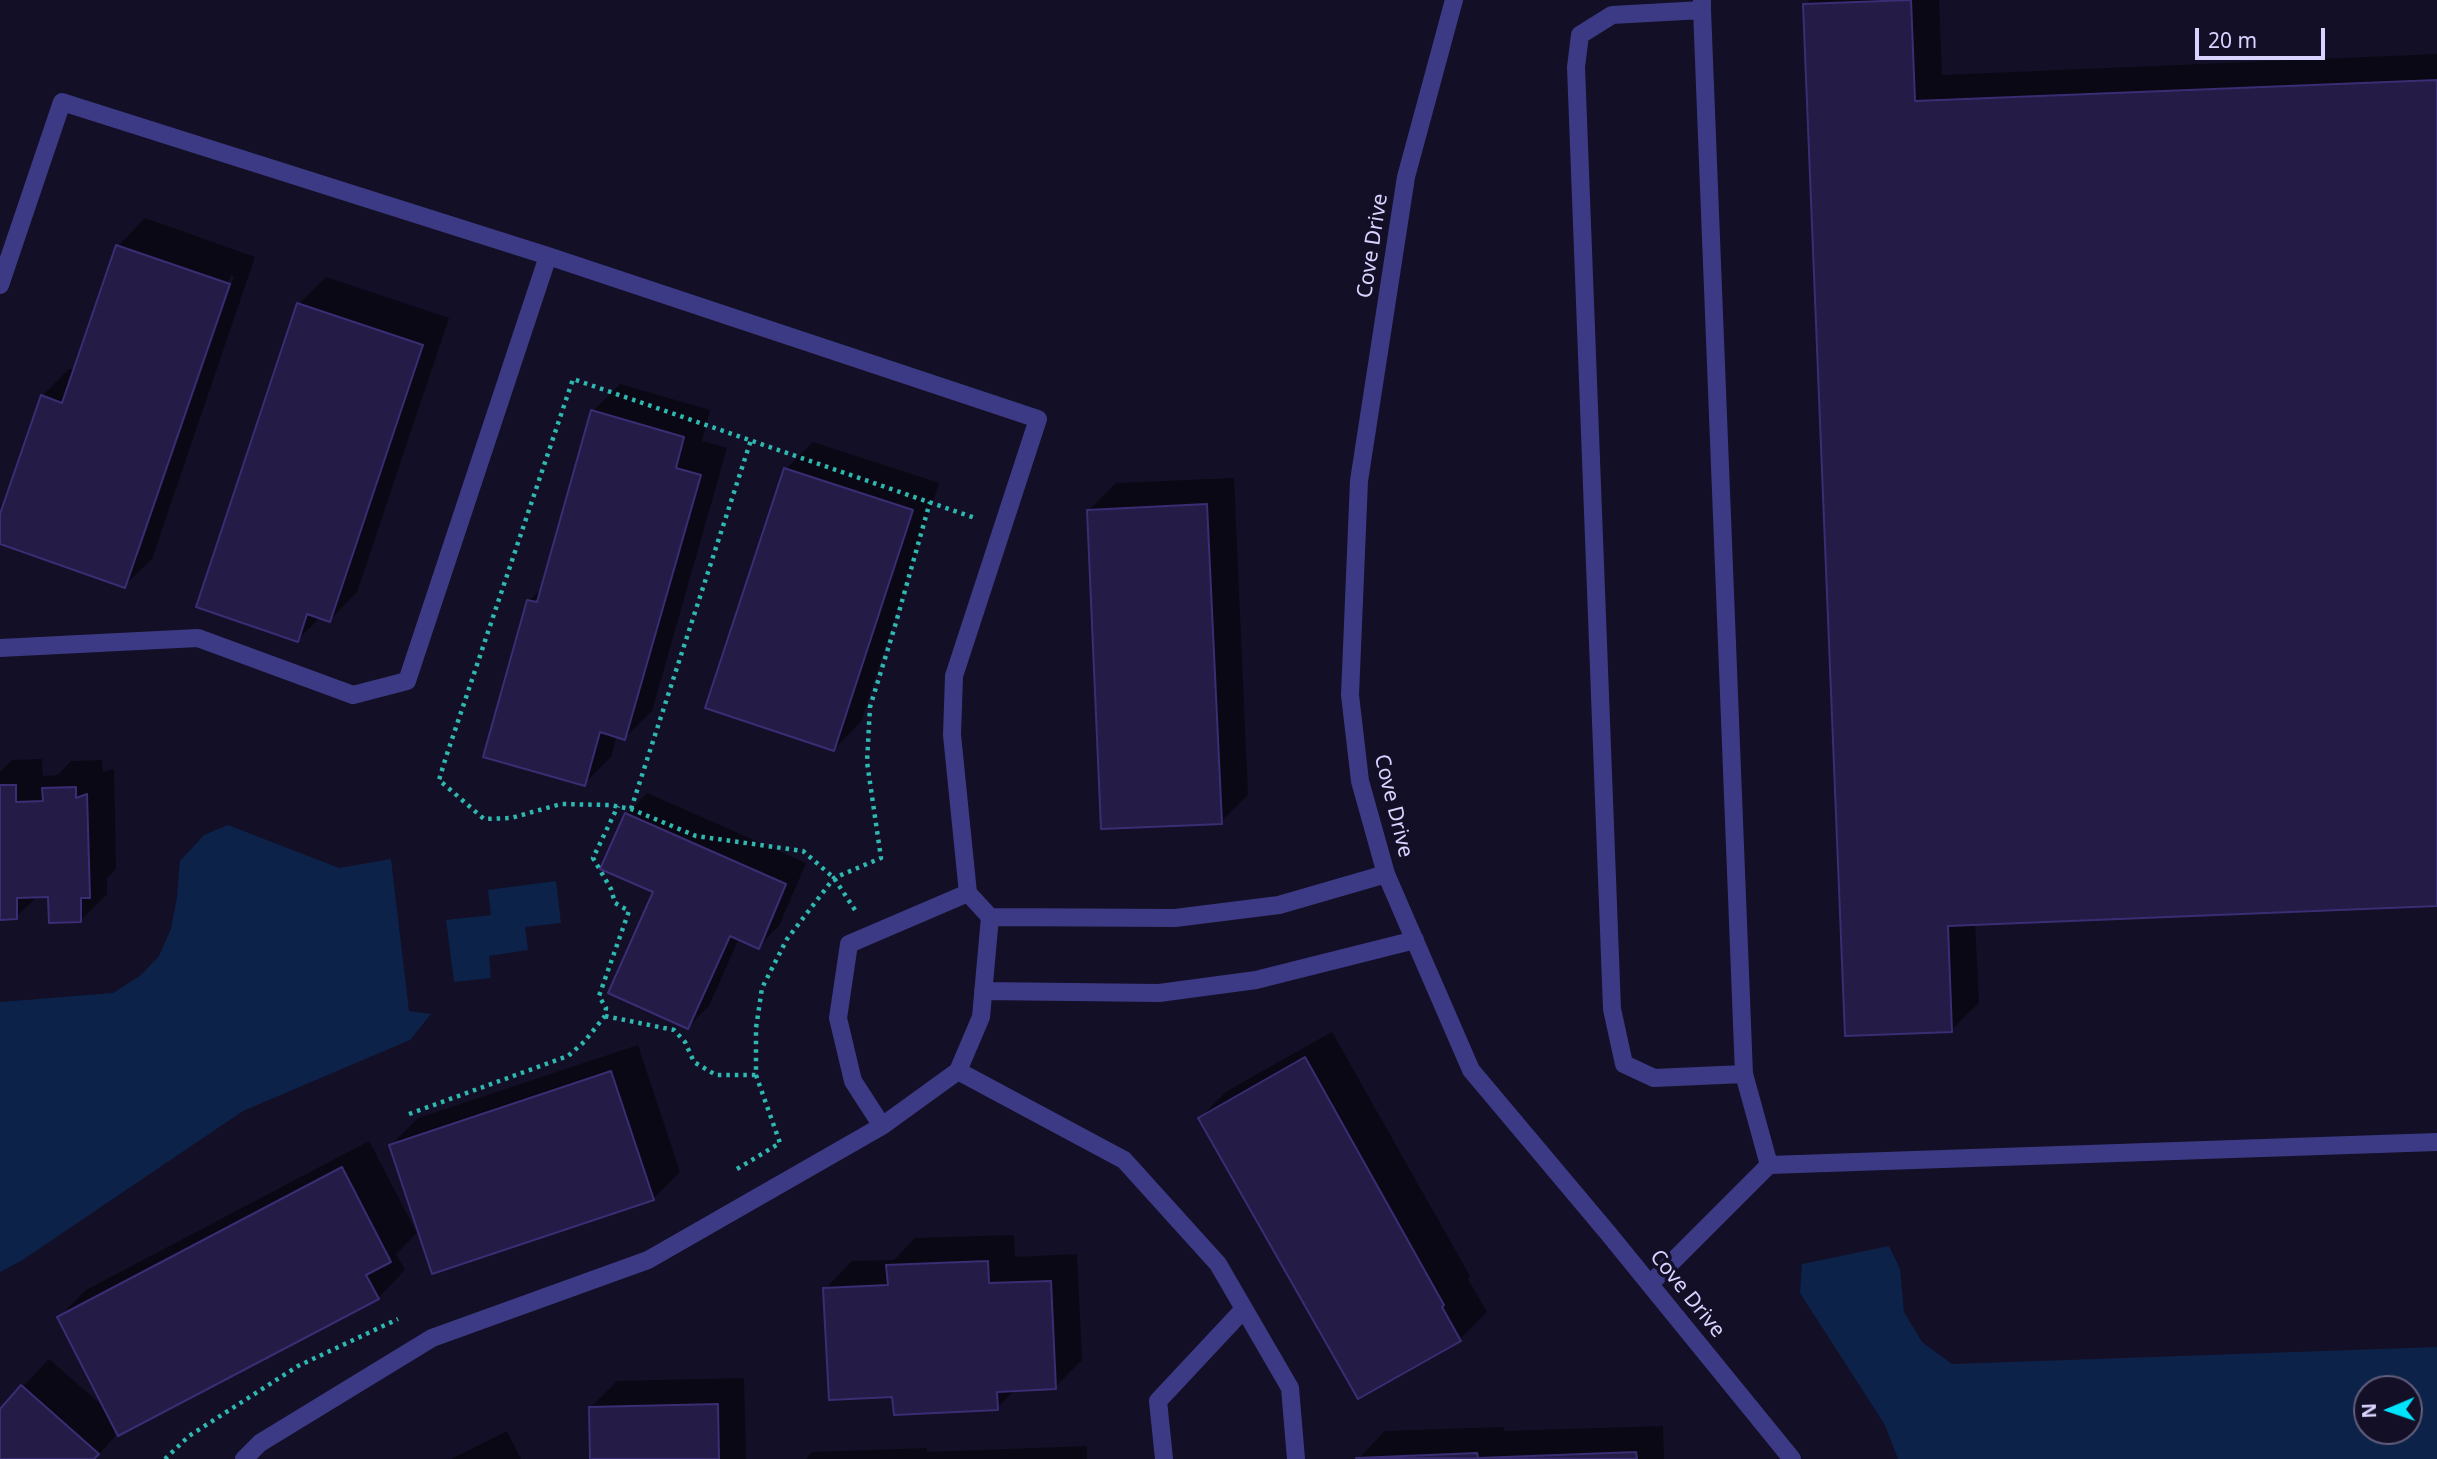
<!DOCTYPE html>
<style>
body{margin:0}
#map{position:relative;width:2437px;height:1459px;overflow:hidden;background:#130f26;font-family:"Noto Sans",sans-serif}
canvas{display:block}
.north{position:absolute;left:2353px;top:1375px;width:70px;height:70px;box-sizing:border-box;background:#130f26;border:2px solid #625e7d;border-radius:50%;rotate:268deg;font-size:19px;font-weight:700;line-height:28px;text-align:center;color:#d9d4ff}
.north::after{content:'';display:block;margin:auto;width:24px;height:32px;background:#00e5ff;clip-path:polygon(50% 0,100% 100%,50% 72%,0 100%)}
.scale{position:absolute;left:2195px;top:28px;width:130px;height:32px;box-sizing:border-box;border:4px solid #d9d4ff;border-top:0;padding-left:9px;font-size:21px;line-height:24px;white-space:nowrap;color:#d9d4ff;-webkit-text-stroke:5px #130f26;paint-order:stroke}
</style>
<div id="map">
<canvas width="2437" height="1459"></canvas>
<div class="north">N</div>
<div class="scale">20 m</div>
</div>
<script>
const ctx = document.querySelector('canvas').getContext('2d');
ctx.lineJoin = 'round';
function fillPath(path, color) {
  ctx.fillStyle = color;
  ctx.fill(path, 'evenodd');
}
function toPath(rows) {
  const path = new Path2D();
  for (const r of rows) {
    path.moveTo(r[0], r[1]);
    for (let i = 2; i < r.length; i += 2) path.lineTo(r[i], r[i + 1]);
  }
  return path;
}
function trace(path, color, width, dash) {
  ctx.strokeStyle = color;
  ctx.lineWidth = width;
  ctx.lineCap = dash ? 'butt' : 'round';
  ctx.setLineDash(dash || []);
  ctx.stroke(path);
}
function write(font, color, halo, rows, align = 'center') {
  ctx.font = font + ' "Noto Sans",sans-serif';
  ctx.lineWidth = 7;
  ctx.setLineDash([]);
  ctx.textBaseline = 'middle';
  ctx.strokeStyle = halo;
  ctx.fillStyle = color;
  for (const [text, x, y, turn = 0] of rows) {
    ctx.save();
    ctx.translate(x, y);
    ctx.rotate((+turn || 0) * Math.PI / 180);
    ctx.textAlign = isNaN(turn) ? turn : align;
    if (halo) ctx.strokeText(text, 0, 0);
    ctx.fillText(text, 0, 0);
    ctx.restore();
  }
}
const water = toPath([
 [228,825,339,868,391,859,409,1011,431,1014,410,1040,243,1111,21,1261,0,1272,0,1002,113,993,141,975,159,956,171,929,177,897,180,861,204,835],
 [556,881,561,923,525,927,528,950,489,956,491,978,454,982,446,920,491,915,488,890],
 [1889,1246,1900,1269,1904,1312,1922,1342,1952,1364,2437,1347,2437,1459,1898,1459,1885,1425,1800,1293,1802,1264],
 [2367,1389,2409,1389,2409,1431,2367,1431]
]);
const shadow = toPath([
 [1810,0,1939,0,1942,75,2437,54,2437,905,1975,923,1979,1003,1951,1030,1805,5],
 [145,218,255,257,152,559,124,586,0,542,0,519,42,396,69,369,75,371,118,246],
 [231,275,234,277,138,555,134,555],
 [326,277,449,318,357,592,330,620,321,617,297,640,299,304],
 [620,384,710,410,702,441,727,448,652,711,625,738,617,735,611,757,584,784,529,601,543,587,593,411],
 [813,442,939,483,861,722,834,749,786,469],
 [1234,478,1248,795,1221,822,1089,510,1116,483],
 [42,759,43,776,58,775,71,761,102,760,103,772,114,769,116,869,107,878,107,894,80,921,50,895,38,896,16,917,0,918,0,772,12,760],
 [647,793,806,863,779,926,758,947,739,938,709,1006,688,1027,655,891,627,814],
 [1332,1032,1470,1276,1468,1279,1487,1312,1460,1339,1200,1118,1227,1091],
 [638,1045,680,1172,653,1199,391,1145,418,1118],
 [369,1141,417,1233,396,1254,405,1270,378,1298,118,1433,95,1459,0,1459,0,1409,1,1410,49,1359,106,1409,59,1317,86,1290],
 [1014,1235,1015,1257,1077,1254,1082,1360,1055,1387,1016,1389,997,1408,894,1395,825,1289,852,1261,894,1260,915,1238],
 [744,1378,746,1459,592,1459,590,1408,617,1381],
 [1663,1426,1664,1459,1358,1459,1385,1431,1504,1427,1504,1431],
 [507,1431,521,1459,451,1459],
 [1087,1446,1087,1459,806,1459,812,1452,927,1448,927,1452]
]);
const building = toPath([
 [1911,0,1915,101,2437,80,2437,906,1948,926,1952,1032,1845,1036,1803,4,1911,0],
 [116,245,230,284,125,588,0,544,0,514,41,395,62,403,116,245],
 [297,303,423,345,330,622,307,614,298,642,196,607,297,303],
 [591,410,684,437,676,468,701,475,625,740,600,732,585,786,483,757,527,600,537,602,591,410],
 [784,468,913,510,834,751,705,708,784,468],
 [1207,504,1222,824,1101,829,1087,510,1207,504],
 [0,785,16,785,16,802,43,801,42,788,76,787,76,798,87,794,90,898,81,898,81,922,49,923,48,897,17,898,17,919,0,920,0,785],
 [625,813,786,884,759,949,730,936,688,1029,608,993,653,892,600,869,625,813],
 [1305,1057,1444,1305,1442,1307,1461,1341,1358,1399,1198,1118,1305,1057],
 [611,1071,654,1200,432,1274,389,1145,611,1071],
 [342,1167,391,1262,366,1275,379,1299,118,1436,57,1317,342,1167],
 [988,1261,989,1283,1051,1281,1056,1389,997,1392,998,1410,894,1415,892,1397,829,1400,823,1288,888,1285,886,1265,988,1261],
 [21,1385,99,1454,94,1459,0,1459,0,1409,21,1385],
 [718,1404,719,1459,590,1459,589,1407,718,1404],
 [1636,1452,1637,1459,1356,1458,1477,1453,1478,1458,1636,1452]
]);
const path = toPath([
 [631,809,751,440],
 [855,910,834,878,803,851,696,836,631,809,610,805,561,804,511,818,484,819,439,780,446,757,573,379,975,518],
 [605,1016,674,1030,685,1042,694,1062,716,1075,756,1075],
 [409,1114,568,1056,584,1042,605,1016,606,1008,599,996,629,911,615,903,611,889,593,858,618,806],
 [737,1169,780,1143,756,1075,756,1028,762,988,787,939,834,878,881,858,867,762,870,707,895,626,930,502],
 [165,1459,189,1436,298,1366,398,1319]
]);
const minor = toPath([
 [1454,0,1406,177,1359,481,1350,695,1360,781,1386,874,1471,1070,1608,1233,1792,1459],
 [1702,10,1744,1074],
 [0,285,62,102,548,256,1038,419,954,676,952,735,968,893,990,917,981,1017,958,1071,882,1126,648,1260,432,1338,260,1443,244,1459],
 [0,648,198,638,353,695,407,681,548,256],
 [990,917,1175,918,1279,905,1386,874],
 [983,991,1159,993,1256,980,1415,940],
 [958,1071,1124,1160,1218,1264,1290,1388,1296,1459],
 [882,1126,853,1081,838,1018,849,944,968,893],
 [1769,1165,2437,1142],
 [1650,1284,1769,1165,1744,1074,1654,1078,1624,1064,1612,1009,1576,67,1580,35,1612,15,1702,10,1702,0],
 [1164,1459,1158,1401,1244,1309]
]);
const streetNames = [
 ["Cove Drive",1373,246,-81],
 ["Cove Drive",1393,806,76],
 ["Cove Drive",1687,1294,51]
];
fillPath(water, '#0c2248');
fillPath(shadow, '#0007');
fillPath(building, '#241b47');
trace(building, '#3b2d73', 2);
trace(path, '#2fb8b0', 4.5, [3.5, 5]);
trace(minor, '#3d3a85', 18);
write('21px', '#d9d4ff', '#130f26', streetNames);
</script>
